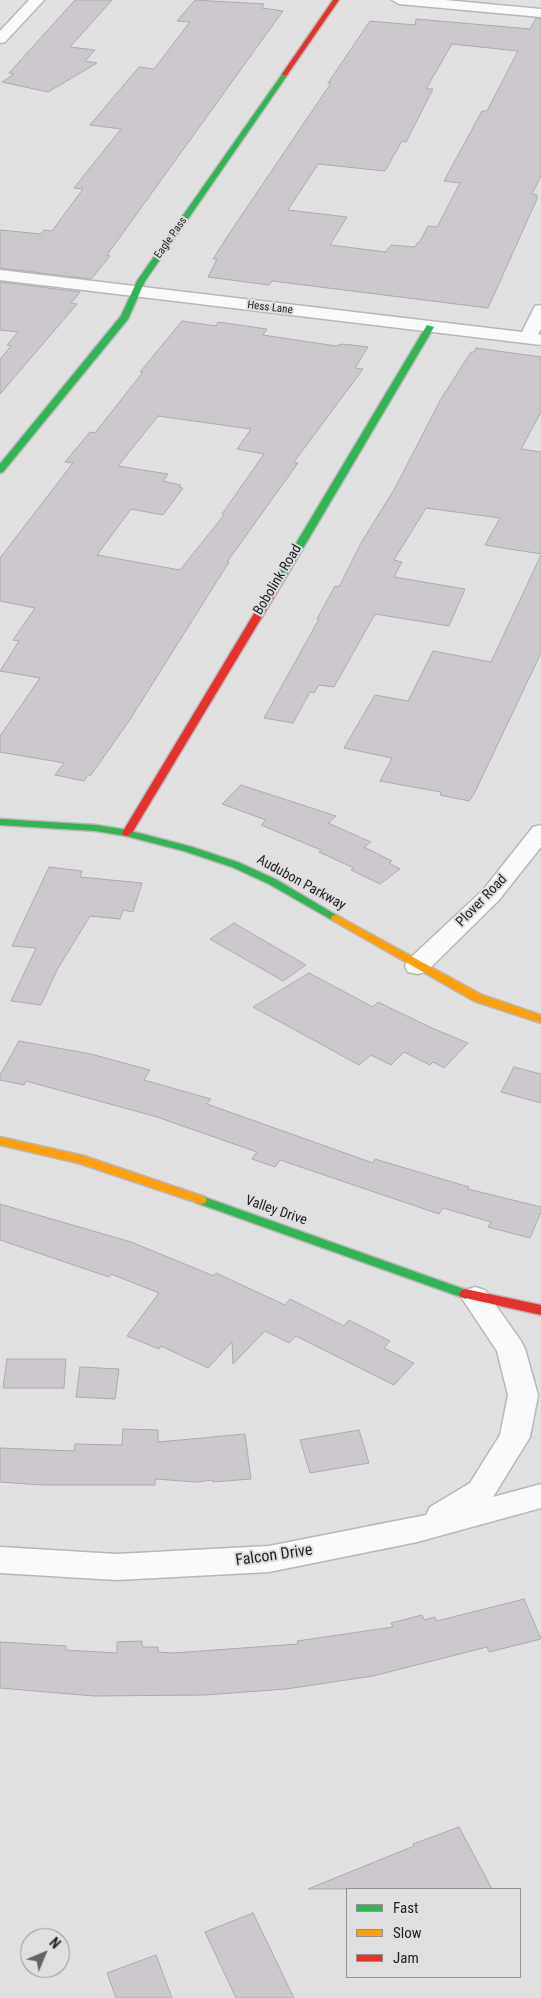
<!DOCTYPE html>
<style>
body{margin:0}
#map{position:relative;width:541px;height:1998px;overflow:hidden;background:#e0e0e1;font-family:"Roboto Condensed",sans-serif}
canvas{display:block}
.legend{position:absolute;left:346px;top:1888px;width:175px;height:90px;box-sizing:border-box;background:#dfdfe2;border:1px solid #929294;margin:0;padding:6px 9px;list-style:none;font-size:15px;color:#1f1f20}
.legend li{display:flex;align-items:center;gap:10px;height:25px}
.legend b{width:25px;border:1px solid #929294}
.north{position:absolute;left:20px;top:1928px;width:50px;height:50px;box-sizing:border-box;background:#dfdfe2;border:1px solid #929294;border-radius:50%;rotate:45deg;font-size:14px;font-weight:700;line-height:20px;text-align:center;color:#1f1f20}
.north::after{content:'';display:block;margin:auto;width:18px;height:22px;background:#636364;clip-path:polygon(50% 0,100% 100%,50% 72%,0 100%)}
</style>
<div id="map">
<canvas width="541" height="1998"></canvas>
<ul class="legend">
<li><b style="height:6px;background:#30b455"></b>Fast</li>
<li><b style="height:6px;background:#ff9f0a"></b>Slow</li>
<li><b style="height:6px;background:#e5322d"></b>Jam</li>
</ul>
<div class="north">N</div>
</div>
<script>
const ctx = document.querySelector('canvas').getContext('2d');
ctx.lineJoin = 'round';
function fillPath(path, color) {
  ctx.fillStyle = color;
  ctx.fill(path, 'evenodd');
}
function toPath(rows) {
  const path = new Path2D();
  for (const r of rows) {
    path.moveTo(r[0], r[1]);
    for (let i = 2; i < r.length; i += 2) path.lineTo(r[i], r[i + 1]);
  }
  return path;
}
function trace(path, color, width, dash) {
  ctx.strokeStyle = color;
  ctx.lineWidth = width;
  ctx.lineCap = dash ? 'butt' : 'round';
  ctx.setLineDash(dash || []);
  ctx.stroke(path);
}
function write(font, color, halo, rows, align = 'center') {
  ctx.font = font + ' "Roboto Condensed",sans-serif';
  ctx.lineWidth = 4;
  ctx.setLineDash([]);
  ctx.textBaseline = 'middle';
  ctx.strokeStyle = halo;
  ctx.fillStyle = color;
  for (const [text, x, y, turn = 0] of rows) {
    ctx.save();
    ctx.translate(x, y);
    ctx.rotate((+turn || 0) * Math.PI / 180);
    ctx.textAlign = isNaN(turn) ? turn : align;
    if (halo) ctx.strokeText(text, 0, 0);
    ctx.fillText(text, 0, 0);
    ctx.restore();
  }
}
const building = toPath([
 [75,0,112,0,70,47,95,50,85,61,97,63,48,92,2,82,14,74,9,73,75,0],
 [195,0,264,4,262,8,283,11,107,255,110,256,91,279,0,268,0,230,41,234,44,230,52,231,83,189,74,188,121,129,90,125,139,67,154,69,190,22,177,21,195,0],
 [536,18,541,19,541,176,532,194,537,195,537,199,488,308,272,281,269,285,208,277,217,259,213,259,229,234,331,83,328,83,370,21,415,25,416,19,530,29,536,18],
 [452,44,518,51,487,111,482,111,444,181,460,183,437,227,428,226,419,243,417,243,415,247,391,245,386,252,330,245,347,217,288,210,318,164,385,171,402,141,406,142,433,89,426,89,452,44],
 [0,282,80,292,71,303,77,304,0,394,0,359,11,346,7,345,18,332,0,330,0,282],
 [182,321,216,326,218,322,267,329,263,335,336,346,343,344,368,347,355,368,363,369,294,462,298,463,227,562,229,562,129,721,91,775,88,775,84,781,55,775,64,763,0,752,0,736,40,678,0,671,19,641,13,640,35,608,0,601,0,558,73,463,65,462,90,432,95,433,143,372,140,372,182,321],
 [158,416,251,429,237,449,264,454,222,514,224,515,180,570,97,555,131,509,163,515,183,488,179,487,181,485,163,481,168,474,118,466,158,416],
 [476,348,541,357,541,412,521,449,541,452,541,554,485,545,500,518,426,508,394,560,402,562,394,577,465,589,449,626,375,614,334,687,319,685,314,693,310,692,293,723,264,718,319,619,317,619,335,586,339,587,361,543,395,488,441,399,471,352,474,352,476,348],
 [541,555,541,653,474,794,469,801,440,795,441,792,380,781,392,758,344,748,375,695,408,701,433,651,491,662,541,555],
 [241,785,336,816,328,823,371,842,364,847,392,861,389,863,400,869,380,884,351,870,354,868,319,852,321,850,261,825,266,820,222,804,241,785],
 [49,867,82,871,80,877,142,883,133,912,123,910,120,919,90,916,57,970,41,1005,11,1001,36,948,12,946,49,867],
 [234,923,306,965,283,981,210,939,234,923],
 [309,973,373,1007,378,1002,434,1029,468,1043,444,1068,433,1062,430,1065,404,1052,391,1065,371,1055,359,1065,253,1007,309,973],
 [19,1041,91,1054,150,1070,144,1080,211,1099,207,1104,373,1163,375,1159,469,1187,468,1189,541,1207,541,1212,530,1238,488,1227,491,1222,443,1208,439,1214,280,1160,275,1167,252,1159,257,1152,157,1117,26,1081,24,1085,0,1080,0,1075,19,1041],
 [514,1067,541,1074,541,1103,501,1092,514,1067],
 [0,1204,131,1242,214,1276,216,1273,285,1305,290,1299,344,1326,349,1320,390,1341,384,1348,414,1363,394,1385,296,1336,289,1343,265,1331,233,1364,232,1342,208,1368,161,1346,159,1349,127,1336,159,1293,111,1274,109,1277,0,1240,0,1204],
 [7,1359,66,1359,64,1388,3,1388,7,1359],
 [80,1367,119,1369,115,1399,76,1397,80,1367],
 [123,1429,158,1430,158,1442,245,1434,251,1479,213,1482,213,1480,196,1482,155,1479,155,1485,42,1485,0,1482,0,1448,74,1451,75,1444,122,1445,123,1429],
 [359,1430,369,1463,310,1473,300,1440,359,1430],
 [524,1599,541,1639,489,1652,487,1647,373,1676,286,1689,205,1695,94,1696,0,1688,0,1642,66,1646,66,1650,117,1653,117,1642,142,1641,142,1647,158,1647,158,1652,173,1653,298,1644,297,1641,393,1627,391,1623,422,1615,424,1620,435,1617,437,1621,524,1599],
 [459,1827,492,1889,308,1889,414,1846,413,1844,459,1827],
 [253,1913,294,1998,236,1998,205,1932,253,1913],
 [156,1955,172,1998,116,1998,107,1973,156,1955]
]);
const street = toPath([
 [29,0,44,0,5,42,0,43,0,31,29,0],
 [392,0,445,0,541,9,541,17,399,4,392,0],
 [0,270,522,332,535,306,541,305,541,329,538,334,541,335,541,345,0,280,0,270],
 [541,825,541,847,499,900,426,972,417,974,408,972,405,966,408,960,483,890,533,827,541,825],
 [475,1287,485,1290,521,1341,525,1349,538,1395,530,1437,493,1497,541,1484,541,1508,417,1542,269,1572,117,1580,0,1573,0,1547,117,1554,269,1546,426,1515,430,1507,470,1483,500,1435,508,1395,497,1351,461,1297,465,1290,475,1287]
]);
const fast = toPath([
 [283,73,288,74,145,281,128,319,3,472,0,473,0,464,121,316,137,281,283,73],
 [427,325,434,327,280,587,278,589,272,589,270,587,427,325],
 [0,819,96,825,127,830,192,847,240,863,277,880,341,918,336,921,332,920,269,884,232,867,184,851,126,836,96,831,0,825,0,819],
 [201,1196,469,1291,471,1294,469,1297,465,1299,461,1297,197,1203,195,1200,197,1197,201,1196]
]);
const slow = toPath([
 [336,915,482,995,541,1015,541,1023,474,1001,332,920,331,918,332,916,336,915],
 [0,1137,84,1156,205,1197,207,1200,205,1203,201,1204,78,1163,0,1145,0,1137]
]);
const jam = toPath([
 [333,0,339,0,287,75,283,75,282,74,333,0],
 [275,584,280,587,132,833,127,836,123,835,122,833,270,587,275,584],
 [465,1289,541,1305,541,1315,461,1297,459,1294,461,1291,465,1289]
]);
const farStreetnames = [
 ["Eagle Pass",171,238,-55],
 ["Hess Lane",270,308,7]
];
const streetNames = [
 ["Bobolink Road",278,580,-59],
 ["Audubon Parkway",301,883,29],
 ["Plover Road",482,901,-46],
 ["Valley Drive",276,1211,19]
];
const nearStreetnames = [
 ["Falcon Drive",274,1556,-8]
];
fillPath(building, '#ccc8ce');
trace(building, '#ababac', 1);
trace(street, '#b8b8b9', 3);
trace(fast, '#b8b8b9', 3);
trace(slow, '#b8b8b9', 3);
trace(jam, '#b8b8b9', 3);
fillPath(street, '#fafafa');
fillPath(fast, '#30b455');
fillPath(slow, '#ff9f0a');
fillPath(jam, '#e5322d');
write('11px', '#1f1f20', '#dfdfe2', farStreetnames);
write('14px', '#1f1f20', '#dfdfe2', streetNames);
write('16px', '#1f1f20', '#dfdfe2', nearStreetnames);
</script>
